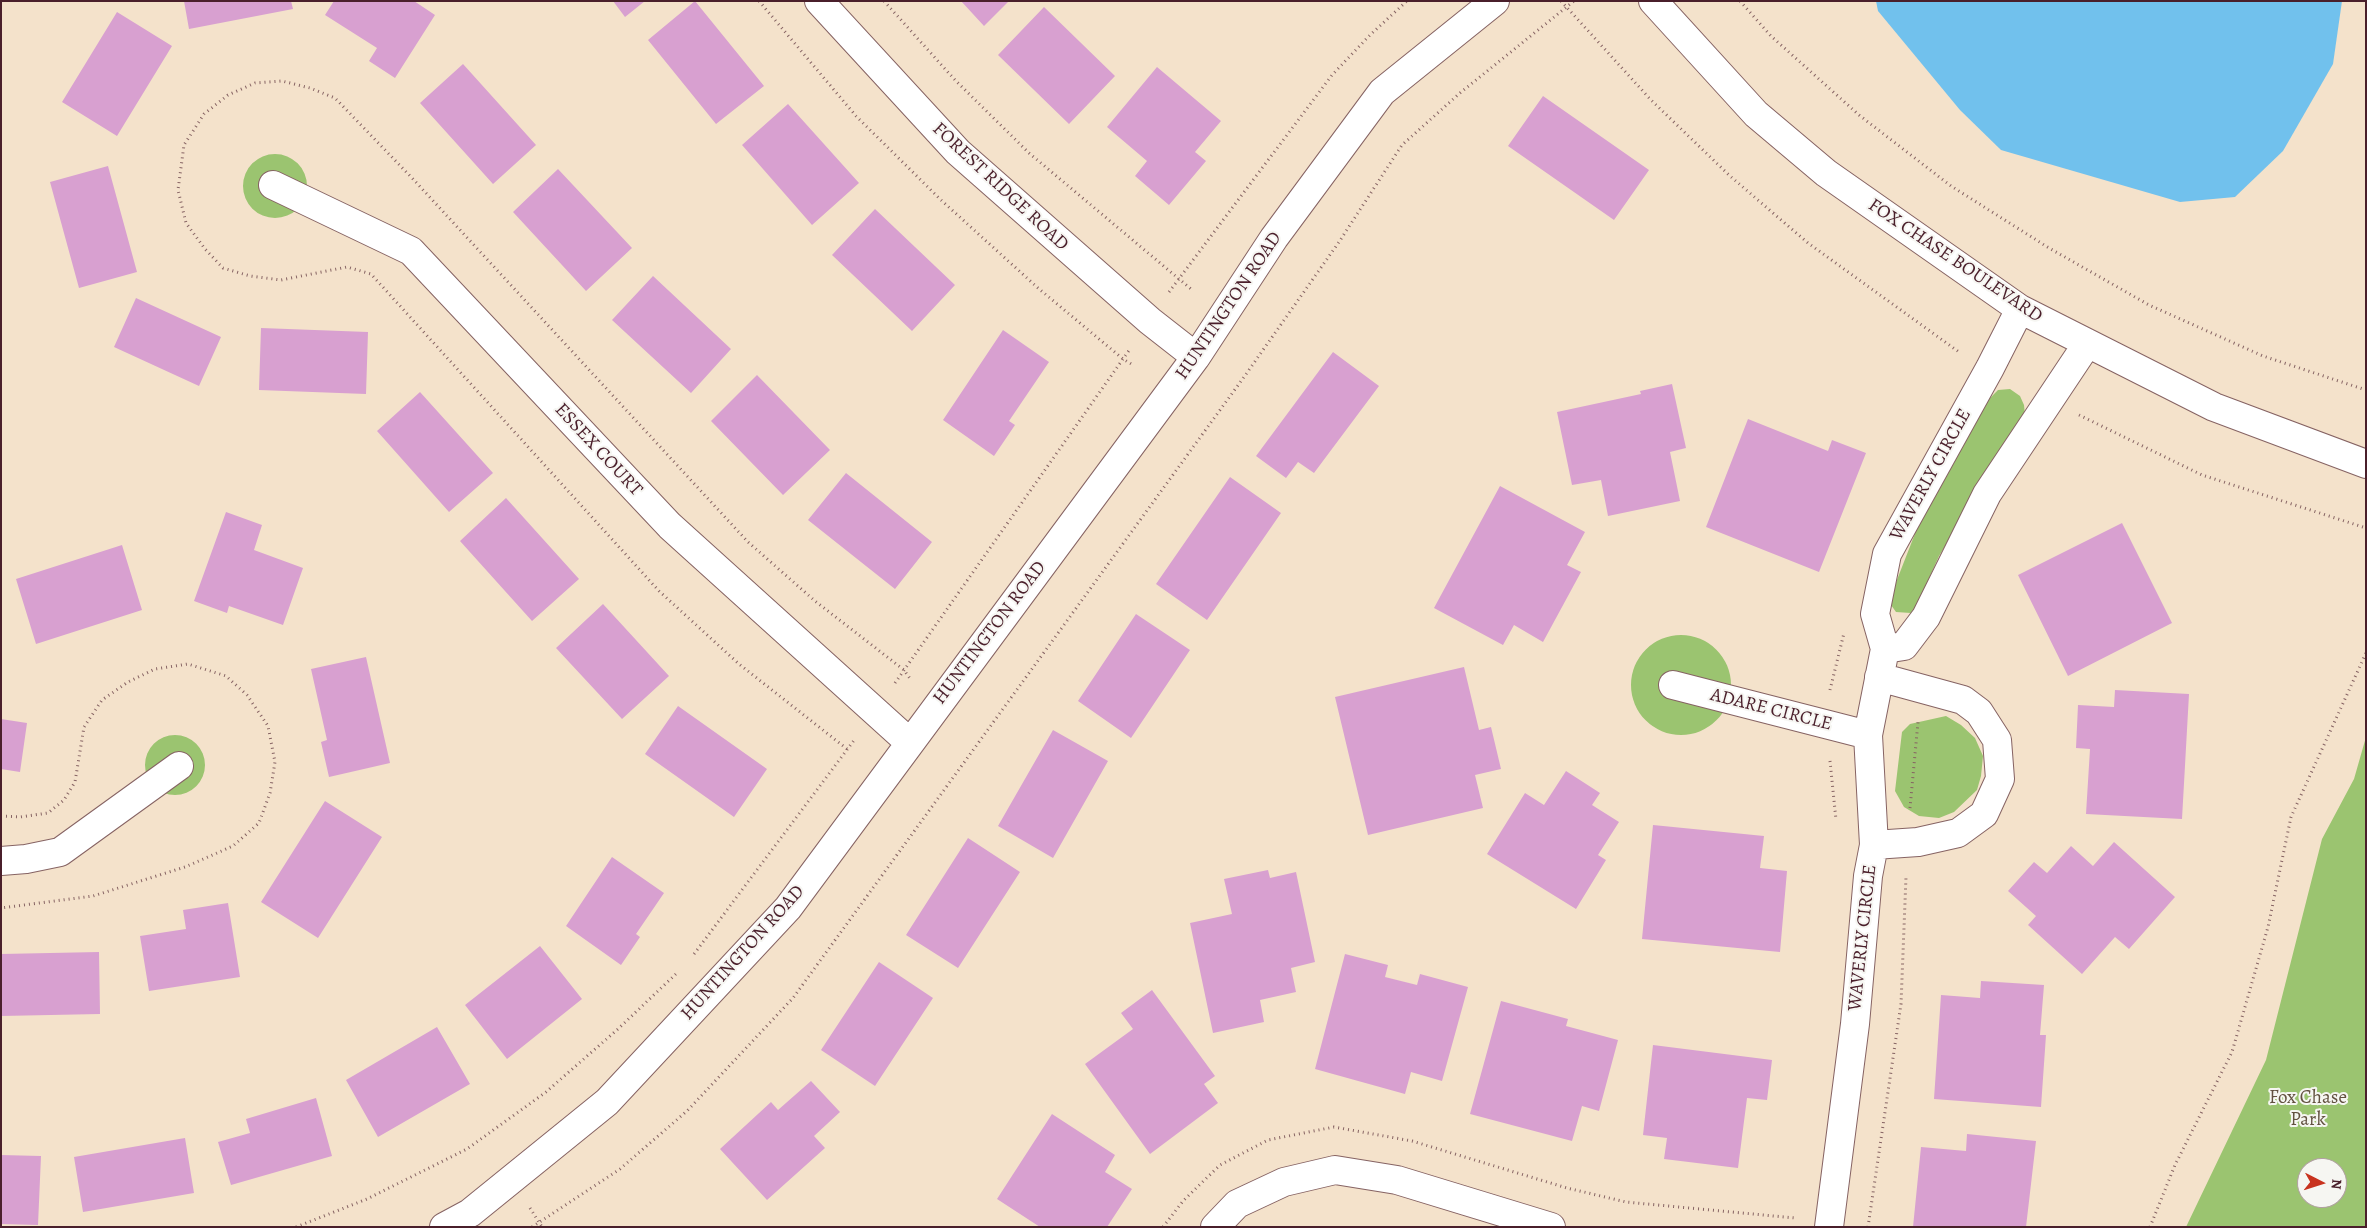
<!DOCTYPE html>
<style>
body{margin:0}
#map{position:relative;width:2367px;height:1228px;overflow:hidden;background:#f4e2cb;font-family:Alegreya,serif}
canvas{display:block}
.frame{position:absolute;inset:0;border:2px solid #4a1f2b;pointer-events:none}
.north{position:absolute;left:2297px;top:1158px;width:50px;height:50px;box-sizing:border-box;background:#f6f6f2;border:1px solid #b1a0a2;border-radius:50%;rotate:95deg;font-size:14px;font-weight:700;line-height:20px;text-align:center;color:#4a1f2b}
.north::after{content:'';display:block;margin:auto;width:18px;height:22px;background:#c8321e;clip-path:polygon(50% 0,100% 100%,50% 72%,0 100%)}
</style>
<div id="map">
<canvas width="2367" height="1228"></canvas>
<div class="frame"></div>
<div class="north">N</div>
</div>
<script>
const ctx = document.querySelector('canvas').getContext('2d');
ctx.lineJoin = 'round';
function fillPath(path, color) {
  ctx.fillStyle = color;
  ctx.fill(path, 'evenodd');
}
function toPath(rows) {
  const path = new Path2D();
  for (const r of rows) {
    if (r.length === 3) {
      path.moveTo(r[0] + r[2], r[1]);
      path.arc(r[0], r[1], r[2], 0, 2 * Math.PI);
      continue;
    }
    path.moveTo(r[0], r[1]);
    for (let i = 2; i < r.length; i += 2) path.lineTo(r[i], r[i + 1]);
  }
  return path;
}
function trace(path, color, width, dash) {
  ctx.strokeStyle = color;
  ctx.lineWidth = width;
  ctx.lineCap = dash ? 'butt' : 'round';
  ctx.setLineDash(dash || []);
  ctx.stroke(path);
}
function write(font, color, halo, rows, align = 'center') {
  ctx.font = font + ' Alegreya,serif';
  ctx.lineWidth = 4;
  ctx.setLineDash([]);
  ctx.textBaseline = 'middle';
  ctx.strokeStyle = halo;
  ctx.fillStyle = color;
  for (const [text, x, y, turn = 0] of rows) {
    ctx.save();
    ctx.translate(x, y);
    ctx.rotate((+turn || 0) * Math.PI / 180);
    ctx.textAlign = isNaN(turn) ? turn : align;
    if (halo) ctx.strokeText(text, 0, 0);
    ctx.fillText(text, 0, 0);
    ctx.restore();
  }
}
const green = toPath([
 [275,186,32],
 [2010,389,2020,396,2024,405,2025,415,1939,556,1918,603,1911,613,1896,612,1891,605,1893,590,1918,526,1953,460,1988,400,1998,390],
 [1681,685,50],
 [1946,716,1961,725,1975,738,1983,756,1981,776,1977,790,1954,812,1939,818,1919,816,1904,807,1895,791,1902,732,1910,724],
 [175,765,30],
 [2366,737,2366,1227,2186,1227,2266,1060,2322,839,2354,779],
 [2307,1168,2337,1168,2337,1198,2307,1198]
]);
const water = toPath([
 [1876,1,2342,1,2333,64,2283,151,2235,197,2180,202,2001,150,1960,110,1878,11]
]);
const building = toPath([
 [184,1,291,1,293,9,189,29],
 [334,1,414,1,435,15,395,78,369,61,377,48,325,15],
 [613,1,645,1,625,17],
 [695,1,764,86,716,124,648,40],
 [961,1,1009,1,984,26],
 [1044,7,1115,76,1069,124,998,55],
 [117,12,172,46,117,136,62,102],
 [463,64,536,145,493,184,420,103],
 [1157,67,1221,121,1195,152,1206,161,1169,205,1135,176,1147,161,1107,127],
 [1543,96,1649,170,1614,220,1508,146],
 [788,104,859,183,812,225,742,145],
 [108,166,137,272,79,288,50,182],
 [558,169,632,248,586,291,513,212],
 [875,209,955,285,912,331,832,255],
 [653,276,731,349,691,393,612,320],
 [136,298,221,337,199,386,114,347],
 [261,328,368,332,366,394,259,390],
 [1003,330,1049,362,1009,421,1015,425,994,456,943,420],
 [1333,352,1379,386,1314,473,1298,462,1286,478,1256,456],
 [757,375,830,450,783,495,711,421],
 [1672,384,1686,448,1670,452,1680,501,1608,516,1601,480,1572,485,1557,412,1641,394,1640,391],
 [420,392,493,473,449,512,377,431],
 [1748,419,1828,451,1832,440,1866,453,1819,572,1706,527],
 [846,473,932,542,895,589,808,520],
 [1230,477,1281,513,1207,620,1156,584],
 [1500,486,1585,532,1567,565,1581,572,1543,642,1514,625,1503,645,1434,608],
 [506,498,579,579,532,621,460,541],
 [226,512,262,525,254,550,303,568,283,625,229,606,227,613,194,601],
 [2122,523,2172,623,2068,676,2018,575],
 [122,545,142,610,36,644,16,579],
 [603,604,669,676,622,719,556,648],
 [1136,614,1190,650,1131,738,1078,701],
 [366,657,390,763,329,777,321,742,327,740,311,669],
 [1464,667,1479,730,1491,727,1501,769,1475,775,1483,808,1368,835,1335,697],
 [2115,690,2189,694,2182,819,2086,814,2090,749,2076,748,2078,705,2114,707],
 [678,706,767,769,734,817,645,754],
 [1,719,27,723,20,772,1,769],
 [1053,730,1108,761,1053,858,998,826],
 [1566,771,1600,793,1592,805,1619,822,1598,855,1606,860,1576,909,1487,854,1525,793,1544,805],
 [325,801,382,837,318,938,261,902],
 [1653,825,1764,836,1760,868,1787,871,1780,952,1642,939],
 [968,838,1020,872,958,968,906,935],
 [2114,842,2175,897,2129,949,2115,937,2082,974,2028,925,2036,916,2008,891,2034,862,2047,873,2071,846,2093,866],
 [612,857,664,893,636,934,640,937,621,965,566,926],
 [1268,870,1270,878,1296,872,1315,962,1291,968,1296,992,1260,1000,1264,1022,1213,1033,1190,923,1232,914,1224,879],
 [228,903,240,977,149,991,140,936,186,929,183,910],
 [540,946,582,999,507,1059,465,1005],
 [99,952,100,1014,1,1016,1,954],
 [1345,954,1388,965,1385,977,1417,985,1420,974,1468,987,1442,1081,1411,1072,1405,1094,1315,1069],
 [879,962,933,998,875,1086,821,1050],
 [1981,981,2044,985,2040,1035,2046,1035,2041,1107,1934,1099,1941,995,1980,998],
 [1152,990,1215,1076,1204,1084,1218,1103,1150,1154,1085,1064,1133,1029,1121,1013],
 [1501,1001,1568,1019,1566,1026,1618,1040,1599,1111,1582,1106,1572,1141,1470,1114],
 [437,1027,470,1084,378,1137,346,1080],
 [1653,1045,1772,1060,1767,1100,1747,1098,1738,1168,1664,1159,1667,1138,1643,1135],
 [811,1081,840,1112,814,1136,825,1148,767,1200,720,1149,771,1102,778,1110],
 [316,1098,332,1156,231,1185,218,1142,250,1133,246,1119],
 [1052,1114,1115,1155,1105,1172,1132,1189,1107,1227,1040,1227,997,1199],
 [1967,1134,2036,1141,2026,1227,1913,1227,1921,1147,1966,1151],
 [185,1138,194,1193,83,1212,74,1157],
 [1,1155,41,1156,38,1225,1,1224]
]);
const path = toPath([
 [759,1,856,116,941,200,1038,288,1123,359,1133,365],
 [884,1,955,80,1029,153,1191,289],
 [1561,1,1651,100,1730,176,1808,243,1959,352],
 [1740,1,1771,36,1859,115,1951,186,2049,248,2149,305,2263,356,2366,390],
 [1169,292,1332,75,1370,35,1407,1],
 [2079,415,2202,475,2366,528],
 [895,683,1130,349],
 [1830,690,1844,633],
 [847,749,739,664,659,591,371,274,347,267,281,280,250,276,223,268,205,249,186,223,178,190,184,145,204,114,228,95,255,83,282,81,310,88,335,98,413,179,748,542,815,601,904,670,911,680],
 [1830,761,1836,820],
 [1910,808,1918,722],
 [1,816,20,817,48,813,64,800,75,782,84,727,102,700,128,682,155,669,188,664,226,676,247,695,268,726,275,762,270,793,259,823,233,846,185,867,93,896,1,908],
 [694,954,855,739],
 [530,1208,542,1227],
 [296,1227,367,1199,467,1149,546,1092,618,1029,678,972],
 [532,1227,620,1169,687,1111,793,998,1244,377,1339,242,1402,145,1460,93,1574,1],
 [1163,1227,1183,1201,1220,1165,1268,1140,1334,1127,1412,1141,1567,1188,1626,1202,1795,1218],
 [1868,1227,1901,1004,1906,877],
 [2150,1227,2175,1165,2232,1052,2268,927,2291,817,2366,653]
]);
const minor = toPath([
 [819,1,958,152,1150,321,1196,357],
 [1653,1,1756,114,1826,173,2020,309,2214,407,2366,464],
 [273,185,411,251,670,526,909,742],
 [1885,649,1904,646,1926,617,1987,494,2087,344],
 [1673,685,1868,735],
 [1874,845,1918,842,1958,833,1984,814,2000,779,1997,740,1979,712,1963,700,1879,677],
 [1,861,26,859,60,852,179,766],
 [444,1227,470,1213,607,1102,788,908,1196,357,1274,238,1382,92,1495,1],
 [1215,1227,1237,1204,1284,1182,1335,1170,1397,1180,1551,1227],
 [1829,1227,1855,1024,1868,876,1874,845,1868,735,1885,649,1875,614,1887,554,1990,368,2020,309]
]);
const streetNames = [
 ["FOREST RIDGE ROAD",1000,187,43],
 ["FOX CHASE BOULEVARD",1955,261,34],
 ["HUNTINGTON ROAD",1229,306,-56],
 ["ESSEX COURT",598,450,47],
 ["WAVERLY CIRCLE",1931,475,-61],
 ["HUNTINGTON ROAD",990,633,-53],
 ["ADARE CIRCLE",1771,710,14],
 ["WAVERLY CIRCLE",1863,938,-84],
 ["HUNTINGTON ROAD",743,953,-48]
];
const parkNames = [
 ["Fox Chase",2308,1098],
 ["Park",2308,1120]
];
fillPath(green, '#9bc470');
fillPath(water, '#71c1ed');
fillPath(building, '#d8a0d0');
trace(minor, '#866363', 30);
trace(path, '#866363', 3, [1, 4]);
trace(minor, '#fff', 28);
write('19px', '#4a1f2b', '#f6f6f2', streetNames);
write('19px', '#625140', '#f6f6f2', parkNames);
</script>
